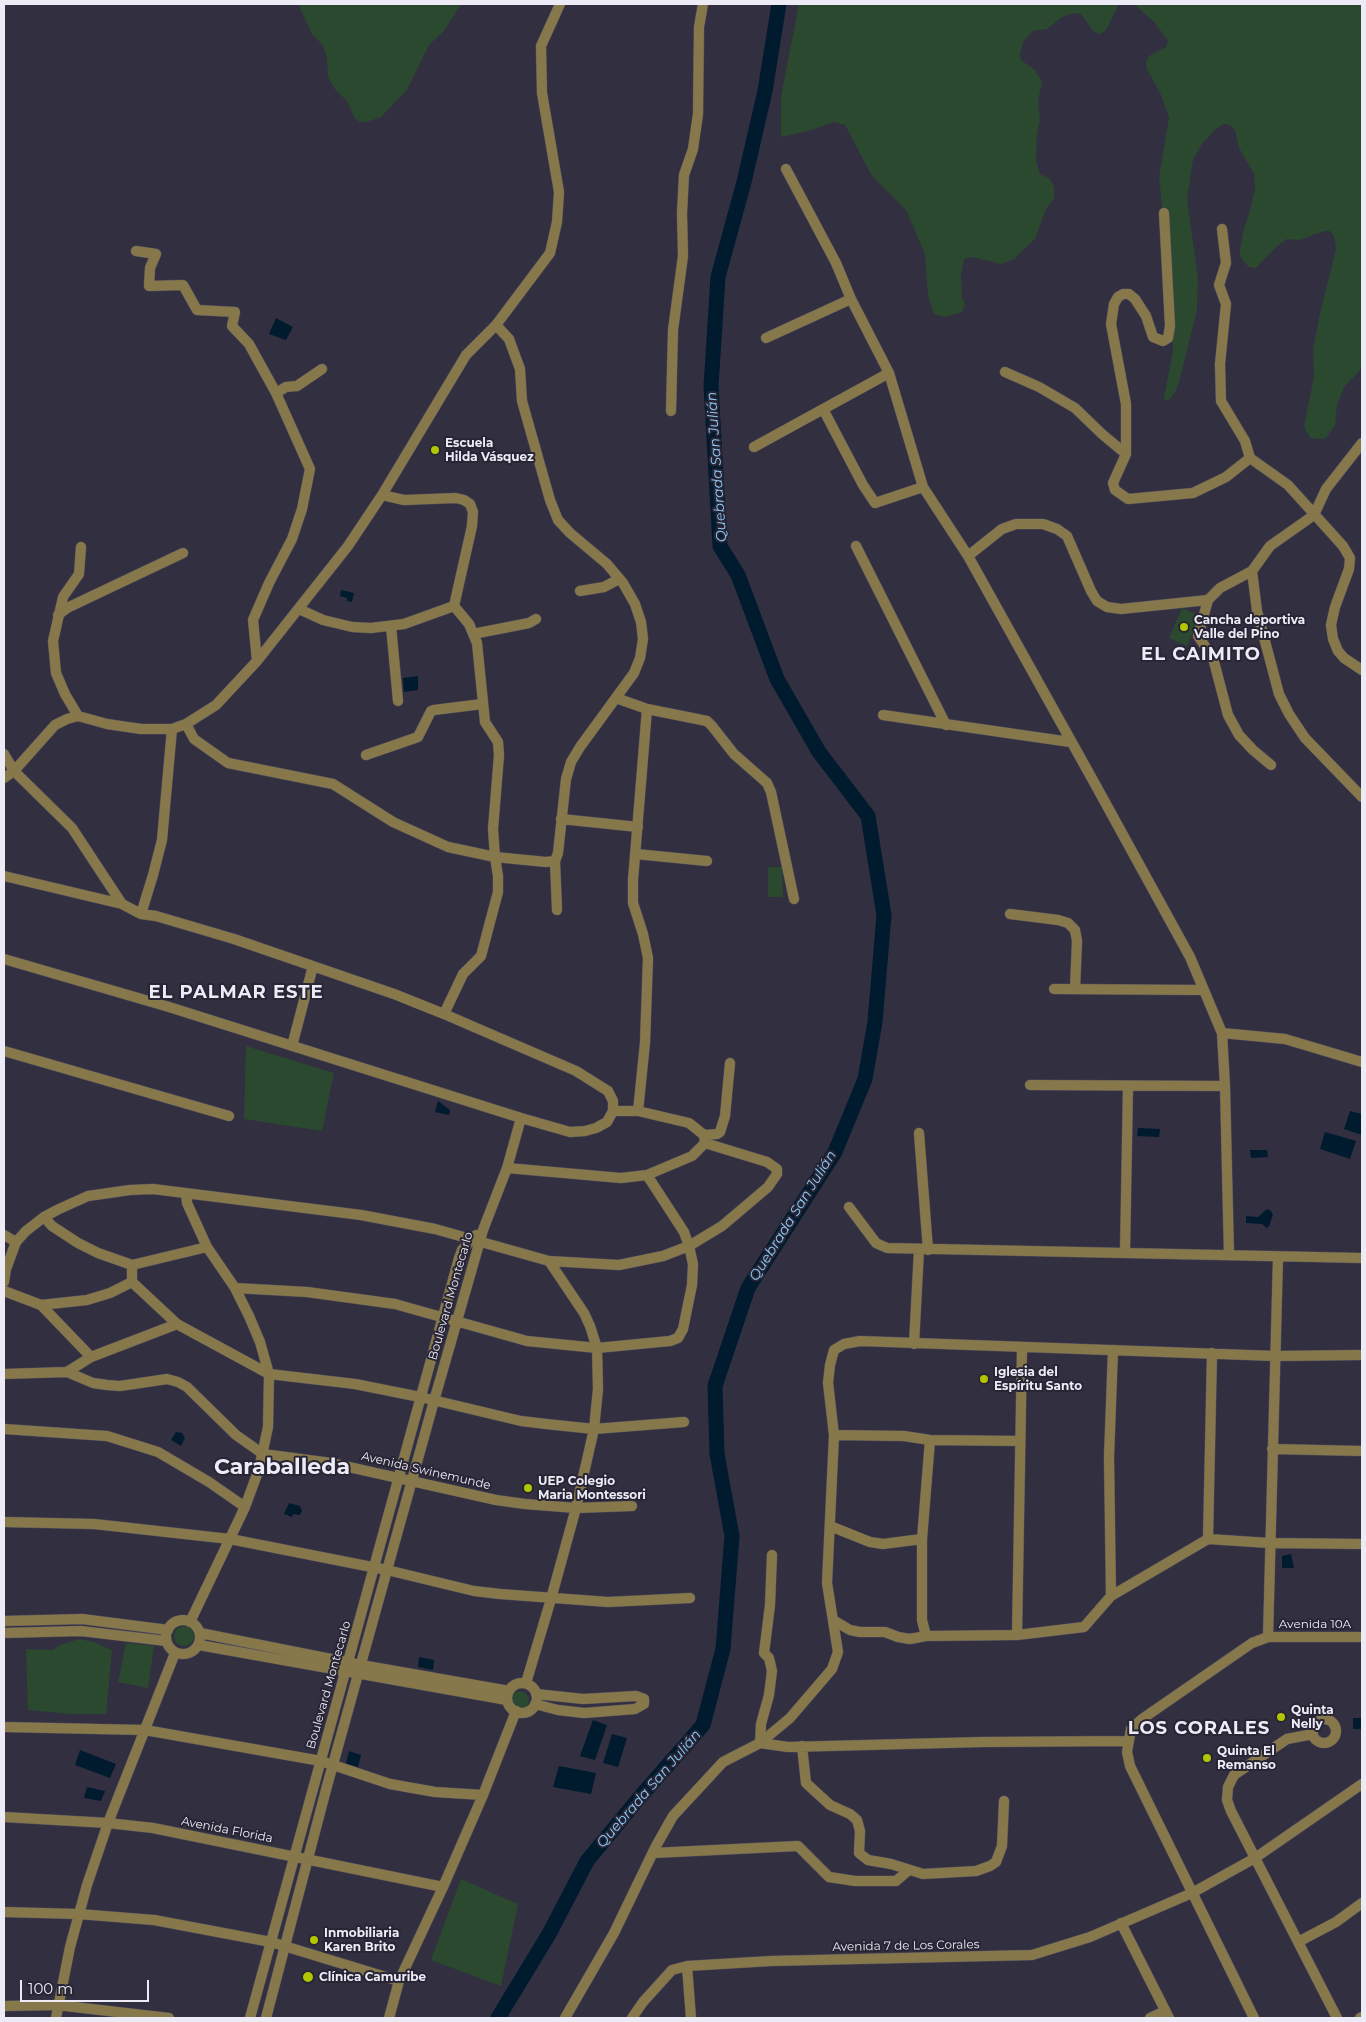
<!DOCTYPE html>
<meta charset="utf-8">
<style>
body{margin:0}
#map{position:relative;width:1366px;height:2022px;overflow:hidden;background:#322f40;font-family:Montserrat,sans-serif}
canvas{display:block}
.frame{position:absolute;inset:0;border:5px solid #edebf6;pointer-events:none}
.scale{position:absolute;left:20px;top:1980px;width:129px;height:22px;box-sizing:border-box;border:2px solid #edebf6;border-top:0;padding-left:6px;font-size:15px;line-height:18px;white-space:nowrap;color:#edebf6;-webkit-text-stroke:4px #282535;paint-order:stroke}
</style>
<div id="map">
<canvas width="1366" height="2022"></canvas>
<div class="frame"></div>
<div class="scale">100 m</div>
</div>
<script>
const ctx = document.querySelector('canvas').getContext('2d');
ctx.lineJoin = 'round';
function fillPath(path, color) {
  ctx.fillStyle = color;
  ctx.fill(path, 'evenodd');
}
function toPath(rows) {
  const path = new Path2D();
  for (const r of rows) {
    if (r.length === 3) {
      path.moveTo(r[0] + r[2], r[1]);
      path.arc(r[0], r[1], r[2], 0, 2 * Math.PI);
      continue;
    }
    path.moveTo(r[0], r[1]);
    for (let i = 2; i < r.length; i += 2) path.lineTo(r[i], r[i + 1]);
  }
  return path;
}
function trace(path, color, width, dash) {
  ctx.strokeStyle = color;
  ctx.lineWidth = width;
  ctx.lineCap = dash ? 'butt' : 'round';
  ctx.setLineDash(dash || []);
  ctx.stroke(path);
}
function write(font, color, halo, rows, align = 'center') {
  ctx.font = font + ' Montserrat,sans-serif';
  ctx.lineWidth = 4;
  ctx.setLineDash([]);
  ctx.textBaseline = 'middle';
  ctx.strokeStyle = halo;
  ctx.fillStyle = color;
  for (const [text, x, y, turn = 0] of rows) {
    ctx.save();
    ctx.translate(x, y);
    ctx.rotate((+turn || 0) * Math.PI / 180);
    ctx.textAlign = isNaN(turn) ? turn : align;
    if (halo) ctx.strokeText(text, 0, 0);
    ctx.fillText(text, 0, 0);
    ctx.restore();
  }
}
const green = toPath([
 [301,4,461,4,444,31,429,45,407,90,381,117,367,122,360,122,355,119,347,101,335,89,328,77,327,57,322,44,312,34,300,8],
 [799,4,1119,4,1106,30,1100,34,1094,32,1081,14,1075,13,1062,17,1047,29,1033,31,1023,42,1020,54,1021,60,1035,70,1042,82,1038,101,1040,121,1037,133,1036,161,1040,174,1049,178,1051,181,1054,187,1054,198,1046,209,1035,239,1014,259,1001,264,972,257,964,259,961,276,962,298,965,304,962,312,945,317,934,314,928,296,925,254,909,217,906,210,872,176,845,125,834,122,808,131,781,137,781,96],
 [1134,4,1362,4,1362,368,1344,387,1337,405,1335,425,1326,438,1319,439,1310,438,1304,427,1314,376,1313,349,1320,313,1336,249,1334,236,1330,231,1324,231,1300,240,1287,239,1276,247,1256,268,1249,267,1244,262,1240,256,1240,250,1243,232,1251,207,1255,189,1254,174,1239,148,1235,130,1230,125,1224,124,1216,129,1202,144,1193,160,1187,199,1198,278,1197,309,1179,383,1174,394,1169,400,1165,400,1164,397,1173,350,1170,283,1159,177,1169,118,1162,97,1147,69,1146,62,1149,56,1166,47,1168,41,1155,23],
 [1182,608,1200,616,1187,646,1169,638],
 [768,867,782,867,783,897,768,897],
 [246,1046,334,1073,322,1131,244,1119],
 [184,1636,10],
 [79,1639,94,1642,112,1650,106,1714,71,1714,28,1710,26,1649,53,1650,60,1645],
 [126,1643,154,1646,148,1688,118,1682],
 [520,1700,9],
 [461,1879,518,1904,501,1986,431,1960]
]);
const water = toPath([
 [276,318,293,327,286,340,269,334],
 [341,590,354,593,352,602,347,601,347,598,340,596],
 [418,676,418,690,404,692,403,678],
 [438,1101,450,1110,449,1115,435,1112],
 [1350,1111,1362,1114,1362,1135,1344,1129],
 [1138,1128,1160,1129,1159,1137,1137,1136],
 [1325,1132,1356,1141,1350,1159,1320,1149],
 [1250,1150,1267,1150,1268,1157,1251,1158],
 [1267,1209,1271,1211,1273,1215,1269,1226,1267,1228,1262,1224,1246,1223,1246,1216,1258,1217],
 [176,1432,182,1433,185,1438,181,1446,171,1440],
 [289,1503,300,1506,302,1511,300,1515,293,1514,292,1517,284,1514],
 [1291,1554,1294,1568,1282,1568,1282,1556],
 [419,1657,434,1660,433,1670,418,1667],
 [1353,1718,1362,1718,1362,1729,1353,1729],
 [593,1720,607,1725,595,1760,580,1756],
 [612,1734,627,1738,618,1767,603,1763],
 [80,1750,116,1764,110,1778,75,1765],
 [349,1751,361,1755,358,1767,346,1764],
 [559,1766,596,1773,591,1794,553,1787],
 [87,1787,105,1791,101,1801,84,1798]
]);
const river = toPath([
 [498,2018,549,1934,587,1861,640,1797,703,1725,723,1649,732,1536,717,1454,715,1386,748,1288,835,1152,865,1079,875,1022,884,915,868,816,819,752,777,679,738,575,720,546,711,386,718,277,744,182,765,91,779,4]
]);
const street = toPath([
 [786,169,836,263,851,299,889,373,923,487,968,556,1095,784,1190,957,1222,1033,1225,1086,1229,1255],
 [1164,213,1170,326,1168,338,1163,341,1153,337,1146,316,1135,299,1129,294,1123,294,1118,297,1114,304,1111,324,1126,404,1126,454,1113,483,1115,490,1128,499,1193,493,1226,477,1250,458],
 [1222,229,1226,263,1219,285,1226,304,1220,364,1221,401,1245,441,1250,458,1288,485,1343,546,1350,558,1349,569,1335,607,1331,625,1333,639,1338,651,1344,658,1362,670],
 [136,251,156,254,150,268,149,286,183,285,197,310,235,312,232,326,249,344,276,393,310,469,302,509,292,539,269,583,253,620,257,661],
 [496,325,509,339,520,369,522,401,550,500,558,520,570,533,607,564,623,583,635,604,641,622,643,639,640,658,634,673,580,747,571,762,566,779,558,853,555,861,557,910],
 [766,338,851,299],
 [1005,372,1039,387,1075,408,1102,434,1126,454],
 [276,393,286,387,297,386,322,369],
 [823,409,863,485,875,503,923,487],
 [671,411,673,330,683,256,682,213,684,175,693,149,698,114,699,27,703,4],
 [754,447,889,373],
 [382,495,404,500,456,498,464,500,470,504,473,512,472,526,454,606,469,624,477,643,485,722,498,742,499,755,493,829,495,857,498,876,498,892,481,956,463,974,444,1014],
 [856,546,946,725],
 [968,556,1002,529,1016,524,1043,524,1057,529,1067,536,1091,591,1097,601,1107,607,1121,609,1208,600,1220,588,1252,571,1270,546,1314,515,1326,489,1362,443],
 [1252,571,1257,611,1279,694,1289,714,1305,738,1362,797],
 [580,591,604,587,619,579],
 [1208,600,1198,636,1213,658,1228,715,1239,735,1253,750,1271,765],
 [299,609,323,620,352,627,371,628,404,624,454,606],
 [58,615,67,608,183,553],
 [391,626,398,701],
 [473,634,529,623,536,619],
 [616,698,647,709,707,721,712,726,734,754,767,783,771,792,794,899],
 [883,715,1070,742],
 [78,716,65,694,56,673,53,641,63,597,79,574,81,547],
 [186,724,194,739,228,763,333,784,393,822,448,847,495,857,546,862,555,861],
 [4,754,14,771,72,828,122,904],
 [366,755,418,737,431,711,434,710,482,704],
 [4,778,14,771,55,725,67,719,78,716,107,724,141,729,172,729,186,724,216,705,257,661,348,546,382,495,466,355,496,325,550,253,557,222,559,192,542,93,541,46,560,4],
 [561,819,638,827],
 [636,854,707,861],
 [4,876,122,904,141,914,156,916,234,939,394,994,444,1014,576,1071,608,1091,613,1101,613,1111,607,1122,596,1128,585,1131,570,1132,521,1118,169,1007,4,959],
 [141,914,153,875,162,840,172,729],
 [1010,914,1058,920,1068,923,1075,930,1077,941,1075,989],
 [1054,989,1204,990],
 [1222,1033,1285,1039,1362,1062],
 [292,1046,313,966],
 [4,1051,229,1116],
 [1030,1085,1225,1086],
 [638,1111,645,1043,648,958,643,934,633,903,633,880,647,709],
 [919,1133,928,1250],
 [704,1135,717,1134,720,1132,725,1116,730,1063],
 [507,1168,621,1178,647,1175,692,1156,705,1143,704,1135,689,1123,638,1111,613,1111],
 [186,1193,187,1203,207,1247,235,1288,249,1316,260,1342,269,1374,268,1427,259,1469,245,1507,190,1622],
 [849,1207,876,1243,887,1248,1362,1258],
 [44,1217,52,1226,78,1243,98,1253,132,1265,207,1247],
 [4,1235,16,1242],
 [1125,1253,1128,1086],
 [132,1265,132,1282,177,1324,269,1374,355,1384,420,1397,521,1421,546,1424,594,1429,684,1422],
 [4,1282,6,1269,16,1242,26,1231,44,1217,59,1209,88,1196,130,1190,153,1189,361,1215,435,1229,549,1261,619,1265,663,1256,689,1246,722,1226,768,1187,777,1174,777,1169,767,1162,705,1143],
 [235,1288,307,1292,395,1304,527,1341,597,1348,670,1341,678,1338,683,1329,692,1285,693,1264,689,1246,684,1232,647,1175],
 [4,1291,41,1305,91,1357],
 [41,1305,87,1300,110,1293,132,1282],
 [914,1344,919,1250],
 [67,1372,91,1357,177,1324],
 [4,1374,67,1372,93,1383,107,1385,120,1386,167,1379,178,1382,187,1387,236,1435,263,1454,331,1463,496,1500,525,1504,576,1508,632,1506],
 [4,1429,107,1436,158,1452,209,1482,245,1507],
 [834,1435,904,1436,930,1440,1020,1441],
 [930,1440,922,1539,922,1620,926,1636,1017,1635,1084,1627,1111,1596,1208,1539,1269,1543,1362,1544],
 [1272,1449,1362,1451],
 [4,1522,94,1524,230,1539,387,1570,474,1591,500,1594,608,1602,690,1598],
 [830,1526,870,1542,883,1544,922,1539],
 [1208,1539,1212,1353],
 [772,1555,770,1605,764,1653,769,1658,772,1671,769,1695,761,1724,760,1743,788,1747,983,1742,1128,1741],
 [1111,1596,1109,1457,1113,1350],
 [183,1637,17],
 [833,1620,850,1630,860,1632,885,1632,898,1637,910,1639,926,1636],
 [4,1621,82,1619,168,1630],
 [4,1633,81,1631,166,1641],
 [200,1633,361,1665,509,1691],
 [1017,1635,1022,1347],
 [1268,1637,1278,1257],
 [199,1645,507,1700],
 [526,1683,551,1599,576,1508,594,1429,598,1389,597,1348,590,1326,584,1313,549,1261],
 [522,1698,15],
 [535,1704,558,1710,584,1713,635,1709,644,1704,644,1699,636,1696,583,1699,536,1694],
 [1324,1731,12],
 [4,1727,145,1730,321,1761,390,1784,435,1792,483,1795],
 [1313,1734,1287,1739,1234,1775,1228,1787,1227,1800,1231,1811,1337,2018],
 [802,1746,806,1783,830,1805,850,1814,857,1820,860,1831,859,1853,868,1860,891,1864,923,1874,976,1871,990,1866,996,1862,1002,1846,1004,1801],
 [4,1817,108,1823,153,1828,443,1887],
 [653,1853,798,1846,829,1877,855,1881,896,1881,909,1870],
 [4,1912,78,1914,154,1920,271,1942,399,1981],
 [1121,1923,1169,2018],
 [1298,1942,1336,1922,1362,1903],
 [687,1966,691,2018],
 [4,2006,57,2005,169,2018],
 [56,2018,70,1947,87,1885,108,1823,175,1653],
 [250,2018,459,1258,462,1250,476,1235],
 [266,2018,327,1786,434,1401,483,1230,507,1168,521,1118],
 [389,2018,399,1981,443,1887,483,1795,516,1711],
 [565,2018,614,1933,656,1846,673,1816,723,1762,760,1743,790,1718,832,1669,838,1652,827,1583,834,1435,828,1383,830,1365,834,1350,844,1344,860,1341,1275,1356,1362,1355],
 [632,2018,643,2002,672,1970,687,1966,771,1961,1032,1955,1090,1937,1192,1893,1255,1858,1362,1784],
 [1150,2018,1165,2011],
 [1254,2018,1130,1766,1127,1752,1131,1729,1142,1719,1252,1643,1268,1637,1362,1637],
 [1360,2018,1362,2017]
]);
const markers = [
 [435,450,5,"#b1c500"],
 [1184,627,5,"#b1c500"],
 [984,1379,5,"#b1c500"],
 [528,1488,5,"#b1c500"],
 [1281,1717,5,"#b1c500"],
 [1207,1758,5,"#b1c500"],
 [314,1940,5,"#b1c500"],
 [308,1977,6,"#b1c500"]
];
const poiNames = [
 ["Escuela",445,443],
 ["Hilda Vásquez",445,457],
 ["Cancha deportiva",1194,620],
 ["Valle del Pino",1194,634],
 ["Iglesia del",994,1372],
 ["Espíritu Santo",994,1386],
 ["UEP Colegio",538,1481],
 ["Maria Montessori",538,1495],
 ["Quinta",1291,1710],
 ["Nelly",1291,1724],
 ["Quinta El",1217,1751],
 ["Remanso",1217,1765],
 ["Inmobiliaria",324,1933],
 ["Karen Brito",324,1947],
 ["Clínica Camuribe",319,1977]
];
const streetNames = [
 ["Boulevard Montecarlo",451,1296,-74],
 ["Avenida Swinemunde",426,1471,13],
 ["Avenida 10A",1315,1624],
 ["Boulevard Montecarlo",329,1685,-74],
 ["Avenida Florida",227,1830,11],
 ["Avenida 7 de Los Corales",906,1946,-1]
];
const waterNames = [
 ["Quebrada San Julián",717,467,-94],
 ["Quebrada San Julián",793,1216,-58],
 ["Quebrada San Julián",649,1789,-49]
];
const districtNames = [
 ["EL CAIMITO",1201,655],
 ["EL PALMAR ESTE",236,993],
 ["LOS CORALES",1199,1729]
];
const townNames = [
 ["Caraballeda",282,1468]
];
fillPath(green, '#2a492f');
fillPath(water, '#001b2e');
trace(river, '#001b2e', 15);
trace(street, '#504d5d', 11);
trace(street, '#86784b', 10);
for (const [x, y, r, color] of markers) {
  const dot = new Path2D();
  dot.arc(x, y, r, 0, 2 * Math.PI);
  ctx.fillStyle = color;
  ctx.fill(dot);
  trace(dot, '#282535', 2);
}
write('bold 12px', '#edebf6', '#282535', poiNames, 'left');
write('12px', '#edebf6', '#282535', streetNames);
write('italic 14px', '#8bcbf8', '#282535', waterNames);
ctx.letterSpacing = '1px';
write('bold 18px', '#edebf6', '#282535', districtNames);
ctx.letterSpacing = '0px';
write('bold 22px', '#edebf6', '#282535', townNames);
</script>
